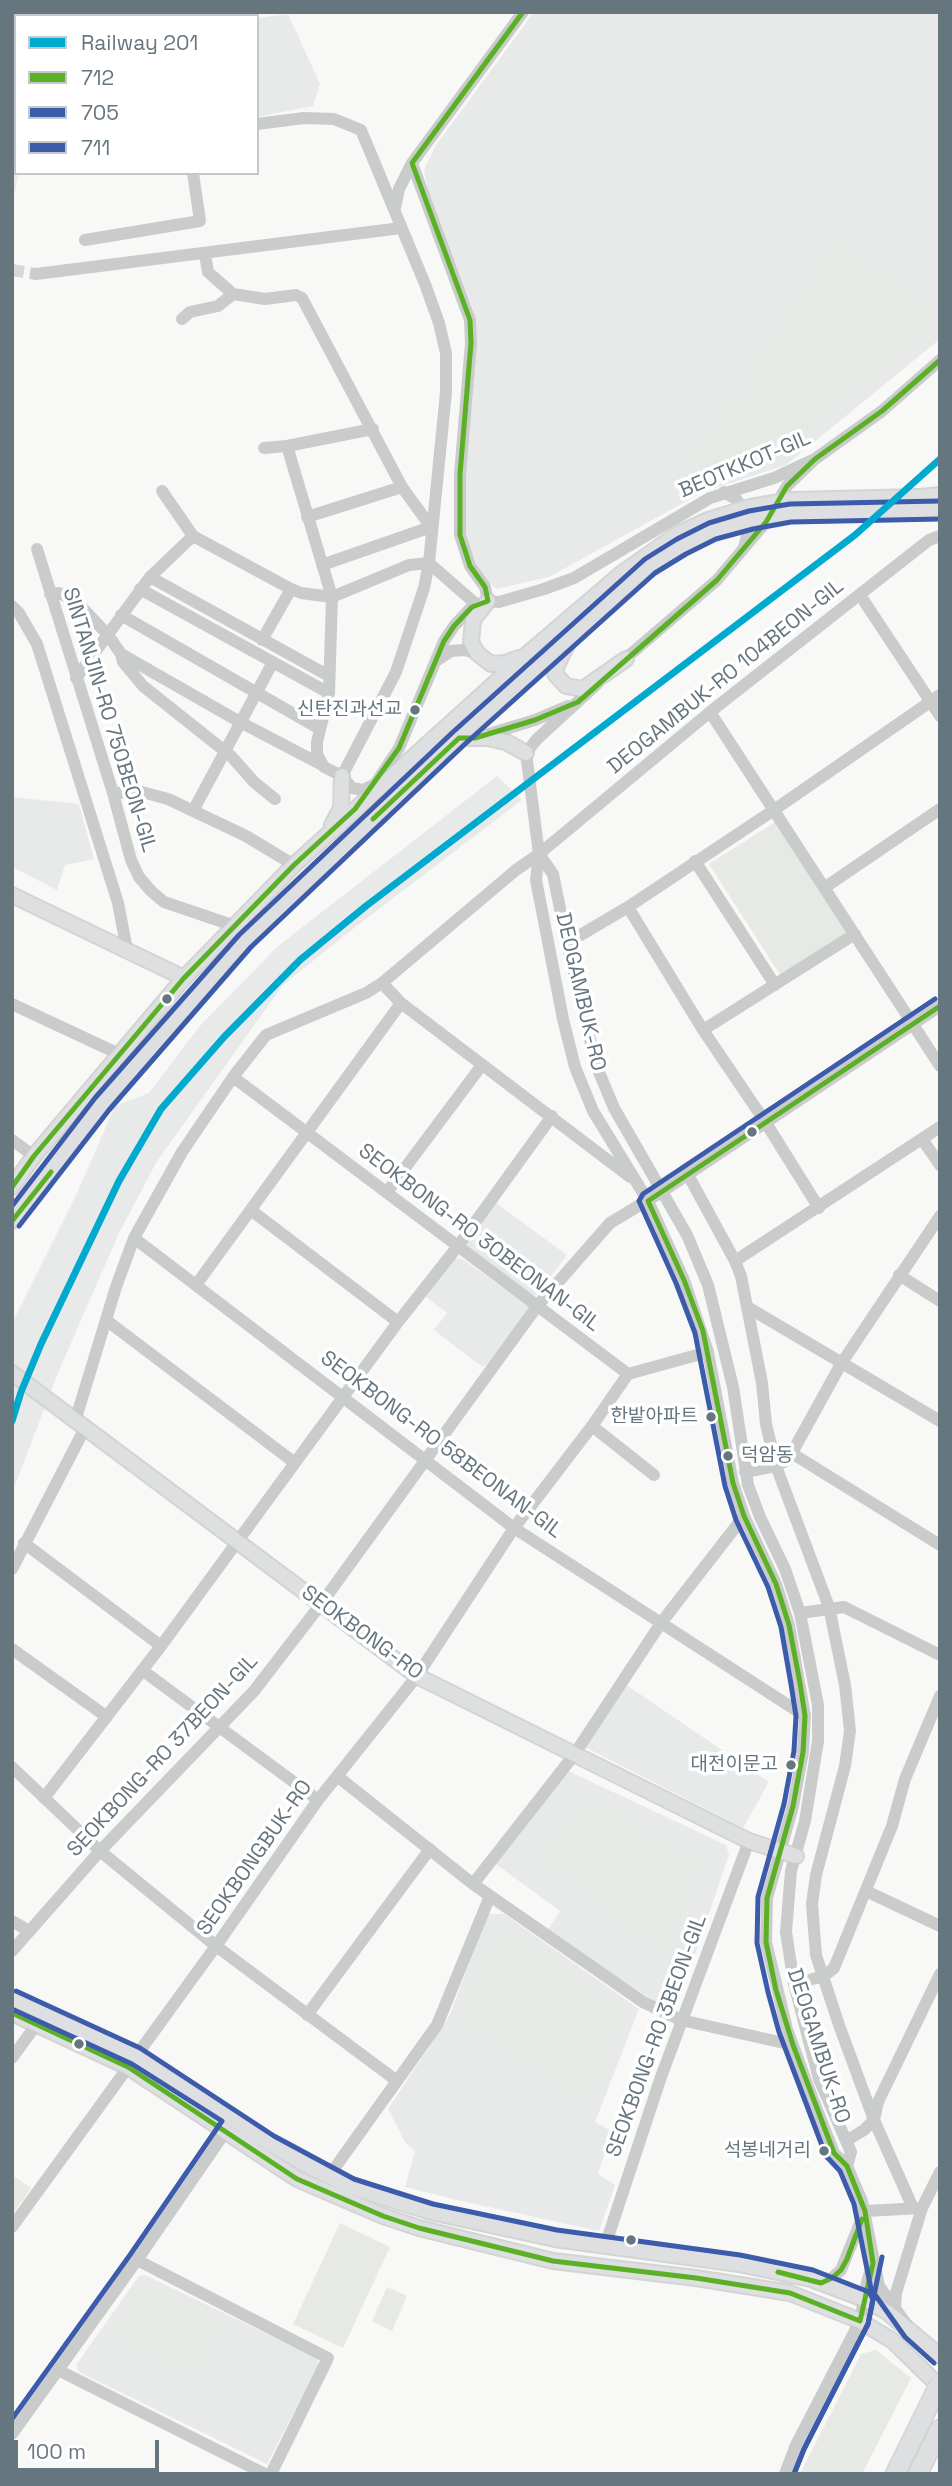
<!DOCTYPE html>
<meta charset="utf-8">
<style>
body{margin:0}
#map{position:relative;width:952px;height:2486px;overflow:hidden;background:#f8f8f7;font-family:"Space Grotesk",sans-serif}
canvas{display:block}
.frame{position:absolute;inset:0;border:14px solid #66767f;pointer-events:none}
.legend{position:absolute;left:14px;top:14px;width:245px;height:161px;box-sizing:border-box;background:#fff;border:2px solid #c2c8cc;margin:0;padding:9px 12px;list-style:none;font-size:21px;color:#66767f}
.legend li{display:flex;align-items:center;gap:14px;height:35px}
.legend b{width:35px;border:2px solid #c2c8cc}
.scale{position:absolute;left:14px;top:2440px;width:145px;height:32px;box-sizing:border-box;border:4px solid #66767f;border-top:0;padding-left:9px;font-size:21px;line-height:24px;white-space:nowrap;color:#66767f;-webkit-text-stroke:5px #fff;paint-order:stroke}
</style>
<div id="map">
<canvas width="952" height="2486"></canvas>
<div class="frame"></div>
<ul class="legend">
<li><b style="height:9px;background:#00a9ce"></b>Railway 201</li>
<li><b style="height:9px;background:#5bb025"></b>712</li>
<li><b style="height:9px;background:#3d5bab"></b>705</li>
<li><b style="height:9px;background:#3d5bab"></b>711</li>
</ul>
<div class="scale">100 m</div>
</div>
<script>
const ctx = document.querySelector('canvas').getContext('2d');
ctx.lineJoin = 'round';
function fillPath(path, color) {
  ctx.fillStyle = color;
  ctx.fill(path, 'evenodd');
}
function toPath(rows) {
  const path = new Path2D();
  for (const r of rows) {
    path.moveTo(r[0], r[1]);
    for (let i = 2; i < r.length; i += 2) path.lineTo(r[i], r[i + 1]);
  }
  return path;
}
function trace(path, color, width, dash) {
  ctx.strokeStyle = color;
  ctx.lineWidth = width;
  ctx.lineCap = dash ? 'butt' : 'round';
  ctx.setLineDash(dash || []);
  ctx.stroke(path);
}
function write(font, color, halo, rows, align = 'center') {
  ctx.font = font + ' "Space Grotesk","Noto Sans KR",sans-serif';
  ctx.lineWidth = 7;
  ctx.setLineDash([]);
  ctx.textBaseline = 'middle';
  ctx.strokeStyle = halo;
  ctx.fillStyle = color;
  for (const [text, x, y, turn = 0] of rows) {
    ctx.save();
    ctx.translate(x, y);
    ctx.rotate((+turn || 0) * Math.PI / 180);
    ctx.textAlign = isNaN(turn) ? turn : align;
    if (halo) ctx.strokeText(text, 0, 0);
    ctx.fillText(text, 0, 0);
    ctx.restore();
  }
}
const built = toPath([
 [12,12,41,12,41,16,16,16,16,173,18,173,12,210],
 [534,12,940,12,940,339,786,465,703,492,549,577,496,589,484,578,465,551,461,505,477,339,473,309,428,189,424,170,436,145],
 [288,14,320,84,313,106,257,117,257,18],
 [497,776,522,800,354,928,283,985,156,1163,119,1233,58,1373,12,1493,12,1323,77,1193,115,1106,149,1093,199,1027,277,947],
 [12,797,79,804,94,859,65,865,57,890,12,867],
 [496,1203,567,1255,537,1295,533,1296,468,1247,466,1242],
 [461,1258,529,1306,529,1309,488,1365,481,1366,434,1330,447,1313,426,1297,454,1259],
 [622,1682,769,1782,743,1828,579,1744],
 [562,1768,726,1845,729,1855,678,2004,672,2008,654,2001,547,1931,560,1911,493,1862],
 [487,1914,504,1914,639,2009,595,2122,612,2131,598,2174,615,2185,599,2231,457,2200,405,2187,415,2151,405,2142,388,2109,450,2015],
 [145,2275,317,2358,319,2365,267,2464,79,2372,76,2365,139,2276]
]);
const green = toPath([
 [839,241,935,313,902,352,772,458,728,480,714,478,686,457,730,401,750,402,761,380,756,368,750,365],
 [777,821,849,933,781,976,709,864],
 [584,1803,617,1816,700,1860,671,1943,663,1950,607,1910,598,1894,542,1860,542,1854],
 [508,1927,625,2014,587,2105,460,2019,494,1929],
 [12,2175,31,2188,12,2215],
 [340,2223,390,2247,343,2348,293,2324],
 [139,2282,221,2322,197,2374,112,2334],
 [387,2287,407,2296,392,2331,372,2321],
 [876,2350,911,2378,862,2474,800,2474,861,2354]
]);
const minorTunnel = toPath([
 [12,270,36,274]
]);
const minor = toPath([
 [60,13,73,16],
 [257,124,304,118,334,119,361,130,425,284,439,323,446,353,446,392,429,563,424,588,396,672,342,776],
 [395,208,399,189,412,163],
 [85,240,200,221,193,173],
 [205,254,208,272,233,294,265,299,296,295,302,298,402,487,431,527,322,565],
 [36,274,401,228],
 [182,319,190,312,218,306,233,294],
 [287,446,332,597,329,693,317,742,317,754,324,767,342,776,352,788,363,790,375,784],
 [264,448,287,446,373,429],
 [162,491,193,536,291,589,301,593,332,597,409,565,429,563,477,605],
 [724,492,736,499,746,513,750,525,744,547],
 [307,517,402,487],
 [37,549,113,793,131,860,139,877,151,891,164,902,235,926],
 [150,577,329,676],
 [140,589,329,693],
 [50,594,59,593,76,601,108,635,121,654,240,722,324,766],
 [860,595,940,716],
 [488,601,485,587,470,566,460,535,460,474,471,343,470,320,412,163,523,12],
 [12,606,19,613,37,644,118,903,127,950],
 [121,615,320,729],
 [262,640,291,589],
 [121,654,123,662,143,686,231,756,254,782,275,799],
 [436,661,451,651,463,650,477,653],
 [618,665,717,580,766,522,787,486,815,459],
 [76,678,150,577,193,536],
 [597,684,537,739,526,753,539,854,536,880,563,1019,575,1067,593,1111,648,1201,684,1280,708,1352,733,1483,744,1516,776,1584,789,1625,805,1716,803,1752,793,1806,767,1898,766,1942,787,2029,812,2097,834,2153,847,2166,862,2201,879,2286,907,2325],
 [710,712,940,1066],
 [479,737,535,720,568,706],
 [371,790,399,748,444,641,454,626,472,607,488,601,499,602,544,589,574,578,710,498,774,478,815,459,882,411,940,360],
 [113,793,142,792,168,799,246,836,294,865],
 [194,809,273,662],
 [539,854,553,874,567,943,596,1065,614,1108,687,1235,708,1285,733,1387,748,1485,760,1517,785,1569,800,1613,818,1705,818,1741,805,1821,791,1871,786,1932,794,1984,819,2079,851,2152,847,2166],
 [695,861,775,985],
 [824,888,940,809],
 [628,907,703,1030,766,1123,819,1208],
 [567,943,628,907,774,810,940,695],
 [382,983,401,1003,630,1177],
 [12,1004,119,1054],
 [703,1030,855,934],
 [233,1077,628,1374],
 [922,1139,940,1165],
 [12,1140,34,1156],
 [687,1173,735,1261,741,1276,762,1383,766,1424,776,1466,829,1607,845,1685,850,1731,845,1766,816,1875,812,1904,816,1955,839,2025,874,2120,913,2208],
 [387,1192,482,1065],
 [252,1211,398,1322],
 [134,1238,514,1528,805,1716],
 [735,1261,940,1127],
 [899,1275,940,1301],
 [196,1285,401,1003],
 [749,1308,940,1421],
 [106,1320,295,1463],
 [76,1418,116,1287,134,1238,182,1152,233,1077,266,1035,366,993,382,983,516,870,539,854,710,712,929,540,940,536],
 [592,1426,654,1475],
 [793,1454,940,1545],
 [745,1472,776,1466,788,1460,841,1364,940,1216],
 [24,1543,161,1646],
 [12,1569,86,1426],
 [800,1613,844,1607,940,1655],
 [12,1649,107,1717],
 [142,1670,318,1800],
 [12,1767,100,1851,216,1946,397,2081],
 [337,1776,473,1884,643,2002,681,2020,793,2045],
 [44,1798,161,1646,398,1322,458,1246,552,1116],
 [473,1884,574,1755,661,1623,744,1516],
 [866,1891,940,1926],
 [12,1921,29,1931],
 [12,1951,100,1851,254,1691,321,1604,538,1305,610,1223,663,1191,940,1006],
 [794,1984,824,1976,834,1968,892,1826,905,1779,940,1696],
 [307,2015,430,1849],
 [12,2058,36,2025],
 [846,2141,864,2130,874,2120,878,2102,940,1974],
 [329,2176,437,2025,490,1896],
 [865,2211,922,2208,940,2172],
 [12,2227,216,1946,318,1800,417,1676,514,1528,592,1426,628,1374,708,1352],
 [605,2246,661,2077,749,1841],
 [137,2260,328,2358,271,2474],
 [821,2283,832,2278,841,2270,865,2211],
 [895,2309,896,2293,922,2208],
 [58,2370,265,2474],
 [12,2434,137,2260,230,2125],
 [785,2474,796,2445,860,2321,867,2282,873,2263]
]);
const major = toPath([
 [920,497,940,495],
 [917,511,940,510],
 [488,601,473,620,471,642,477,653,491,664,505,663,519,658],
 [567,645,557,665,555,674,566,686,583,689,626,659],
 [459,738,487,738,506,742,526,753],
 [332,825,341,808,342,776],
 [12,895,184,978],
 [12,1187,34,1156,184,978,294,865,526,655,622,573],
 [12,1221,102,1104,245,941,459,738,631,582],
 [12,1373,417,1676,749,1841,796,1856],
 [12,1999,136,2056,269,2143,305,2164,351,2187,431,2212,555,2239,739,2264,811,2279,864,2299,887,2312,940,2356],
 [12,2013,128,2067,297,2179,383,2216,419,2228,553,2261,696,2278,790,2293,860,2321,893,2341,940,2387]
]);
const highway = toPath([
 [895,2474,934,2395],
 [918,2474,940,2429]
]);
const majorBridge = toPath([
 [622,573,676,535,708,520,750,507,792,500,920,497],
 [631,582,682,546,713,531,751,520,790,513,917,511]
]);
const highwayBridge = toPath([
 [934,2395,940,2383]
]);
const bus1 = toPath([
 [373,819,459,738,475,738,535,720,578,702,717,580,766,522,787,486,815,459,882,411,940,360],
 [12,1187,34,1156,184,978,294,865,355,809,399,748,444,641,454,626,472,607,488,601,485,587,470,566,460,535,460,474,471,343,470,320,412,163,523,12],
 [12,1221,51,1172],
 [12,2013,128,2067,297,2179,383,2216,419,2228,553,2261,696,2278,790,2293,860,2321,873,2263,865,2211,847,2166,834,2153,793,2045,776,1990,766,1942,767,1898,793,1806,803,1752,805,1716,800,1683,789,1625,776,1584,744,1516,733,1483,703,1331,684,1280,648,1201,940,1006],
 [778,2272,821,2283,832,2278,841,2270,847,2259,862,2219]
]);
const bus2 = toPath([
 [19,1226,109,1110,251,947,465,744,655,573,686,554,716,539,753,529,791,522,940,519],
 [12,2009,132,2064,222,2121,130,2255,12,2419],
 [934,2363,905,2337,871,2289,854,2204,840,2171,826,2156,779,2032,768,1992,757,1943,758,1897,784,1804,794,1751,796,1716,791,1684,781,1627,768,1587,736,1520,725,1486,695,1333,676,1283,639,1201,643,1194,935,999],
 [794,2474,804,2449,868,2324,882,2257]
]);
const bus3 = toPath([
 [12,1206,95,1098,239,935,453,732,645,559,677,539,709,523,749,511,790,504,940,501],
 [16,1991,140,2048,274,2136,354,2179,433,2204,557,2230,740,2255,813,2270,869,2292,873,2299,868,2324,804,2449,794,2474]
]);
const rail1 = toPath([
 [12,1421,21,1392,41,1344,119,1181,161,1109,224,1037,300,960,366,906,855,535,940,459]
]);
const markers = [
 [415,710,6,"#66767f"],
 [167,999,6,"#66767f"],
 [752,1132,6,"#66767f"],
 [711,1417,6,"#66767f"],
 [728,1456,6,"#66767f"],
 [791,1765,6,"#66767f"],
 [79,2044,6,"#66767f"],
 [824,2151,6,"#66767f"],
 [631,2240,6,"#66767f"]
];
const busNames = [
 ["신탄진과선교",402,710],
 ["한밭아파트",698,1417],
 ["덕암동",741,1456,"left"],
 ["대전이문고",778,1765],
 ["석봉네거리",811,2151]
];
const streetNames = [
 ["BEOTKKOT-GIL",745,465,-23],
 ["DEOGAMBUK-RO 104BEON-GIL",726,677,-39],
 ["SINTANJIN-RO 750BEON-GIL",109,720,73],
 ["DEOGAMBUK-RO",580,992,77],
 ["SEOKBONG-RO 30BEONAN-GIL",479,1238,37],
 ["SEOKBONG-RO 58BEONAN-GIL",441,1445,37],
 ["SEOKBONG-RO",362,1633,36],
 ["SEOKBONG-RO 37BEON-GIL",163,1756,-47],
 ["SEOKBONGBUK-RO",255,1858,-55],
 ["SEOKBONG-RO 3BEON-GIL",657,2036,-70],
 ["DEOGAMBUK-RO",818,2046,72]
];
fillPath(built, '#e8e9e9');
fillPath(green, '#e7e9e5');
trace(minorTunnel, '#d4d8d9', 12, [12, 6]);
trace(major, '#d3d4d4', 18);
trace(highway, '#d3d4d4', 21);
trace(minor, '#cacccc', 12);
trace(major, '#dedfe0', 14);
trace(highway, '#dedfe0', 18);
trace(majorBridge, '#d3d4d4', 18, []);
trace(highwayBridge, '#d3d4d4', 21, []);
trace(majorBridge, '#dedfe0', 14);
trace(highwayBridge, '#dedfe0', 18);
trace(bus1, '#5bb025', 5);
trace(bus2, '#3d5bab', 5);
trace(bus3, '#3d5bab', 5);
trace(rail1, '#00a9ce', 7);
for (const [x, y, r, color] of markers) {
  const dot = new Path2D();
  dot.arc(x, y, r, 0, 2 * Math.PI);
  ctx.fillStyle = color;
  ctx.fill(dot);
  trace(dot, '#fff', 2.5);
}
write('19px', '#66767f', '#fff', busNames, 'right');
write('21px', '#66767f', '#fff', streetNames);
</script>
